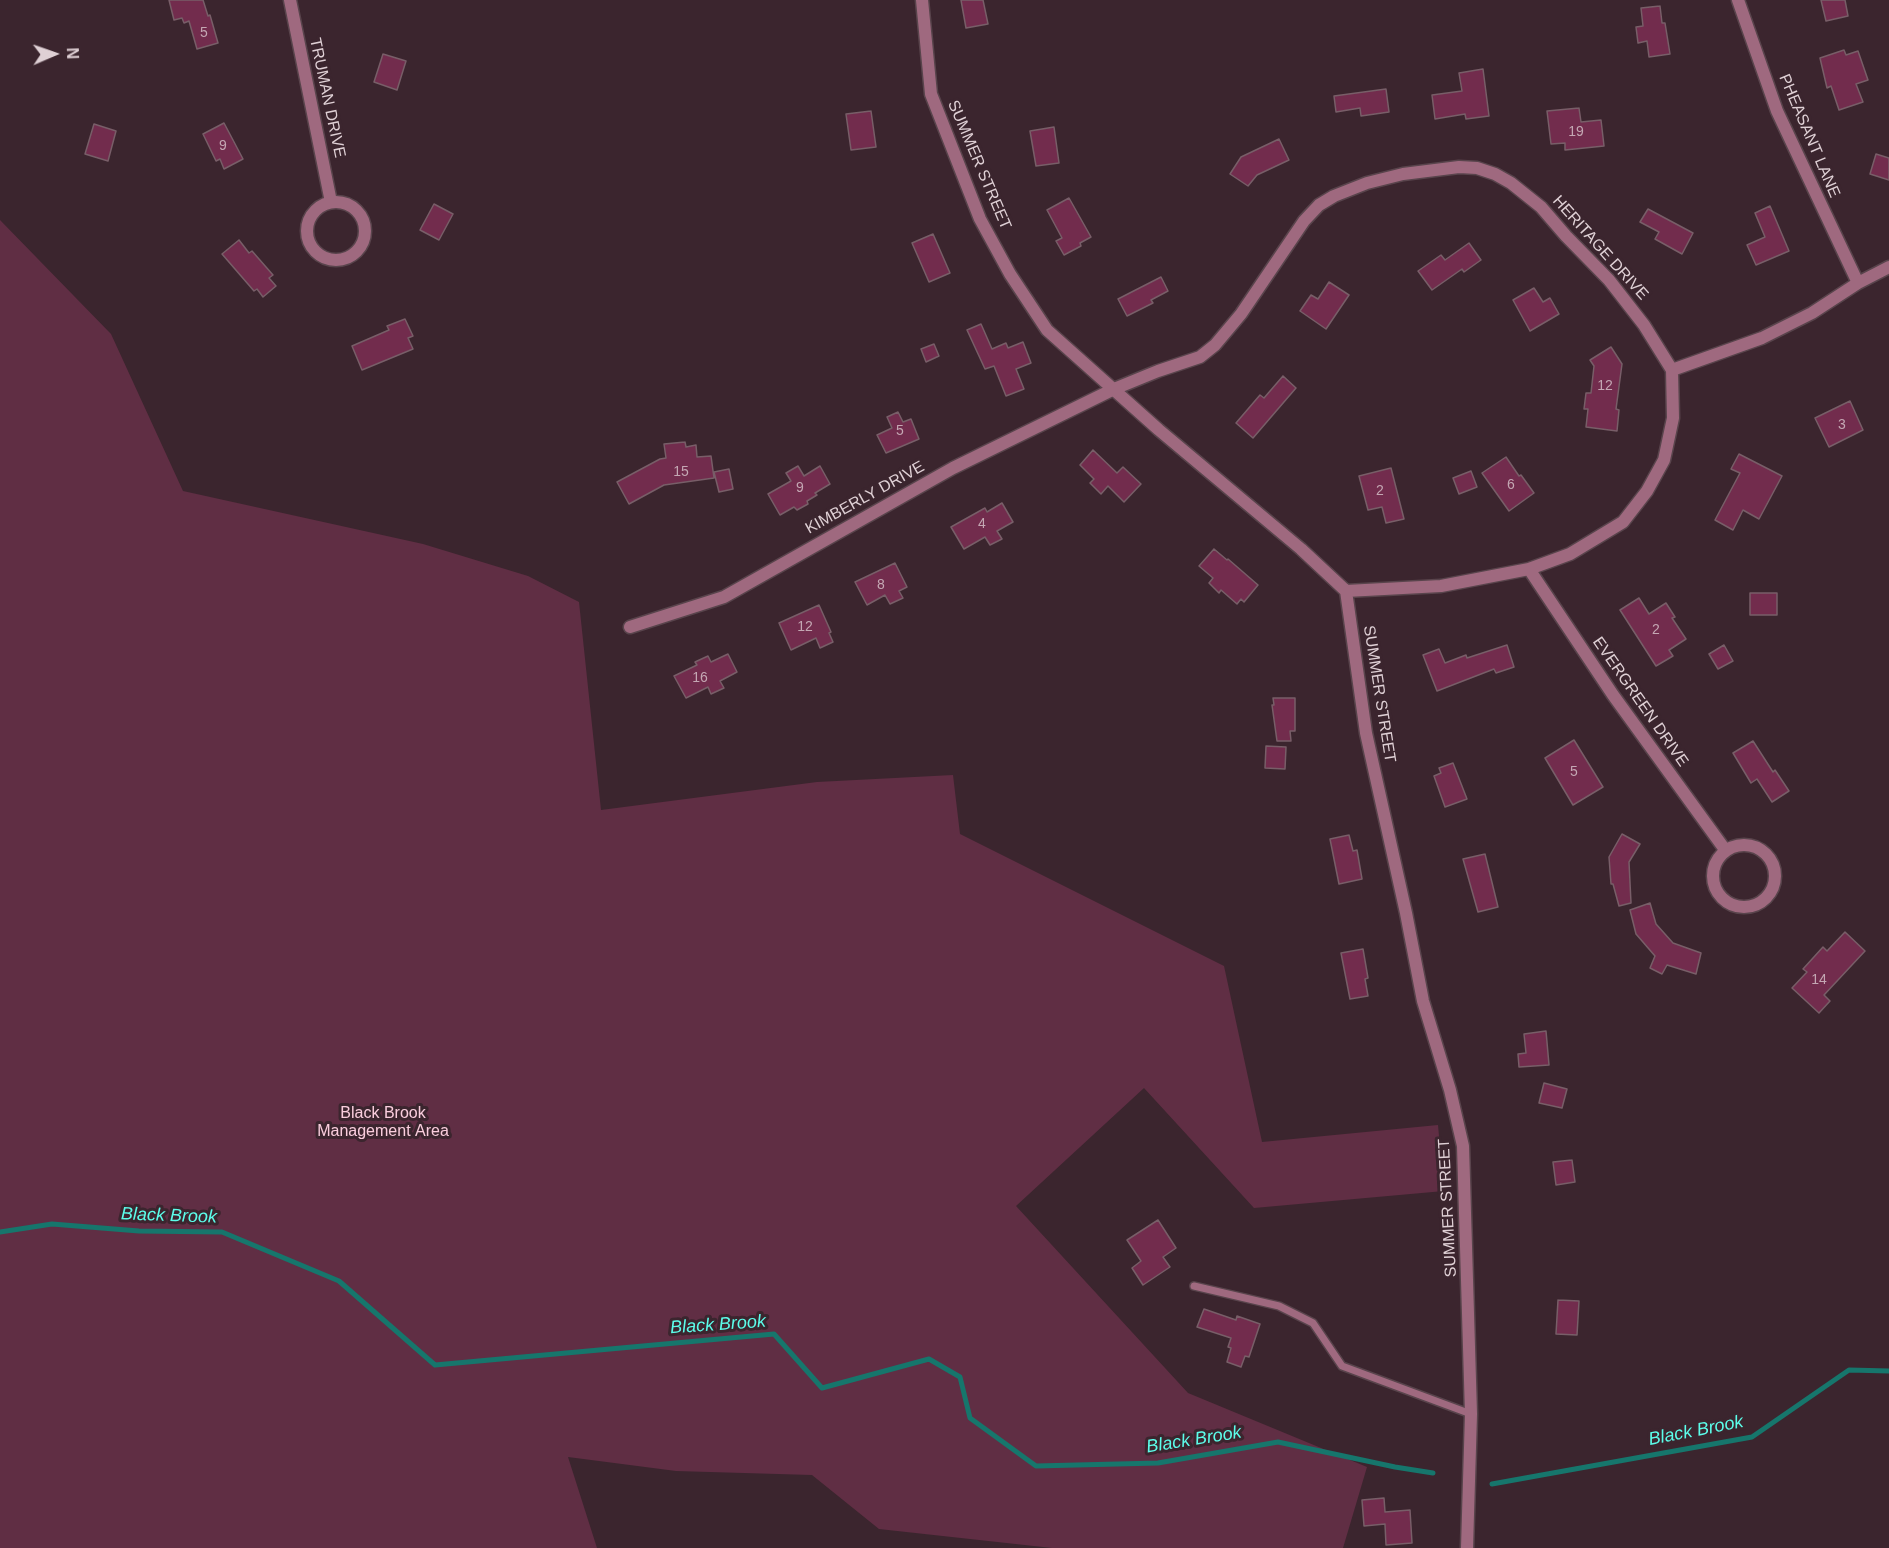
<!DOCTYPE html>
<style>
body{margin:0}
#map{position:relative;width:1889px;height:1548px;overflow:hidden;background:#3b252e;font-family:Arial,sans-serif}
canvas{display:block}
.north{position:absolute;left:24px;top:24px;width:60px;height:60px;-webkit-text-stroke:4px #3b252e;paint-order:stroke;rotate:88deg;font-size:16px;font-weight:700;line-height:24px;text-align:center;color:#dfd0d5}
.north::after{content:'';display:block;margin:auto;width:21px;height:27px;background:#dfd0d5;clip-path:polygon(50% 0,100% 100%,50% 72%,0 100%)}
</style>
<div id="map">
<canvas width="1889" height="1548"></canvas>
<div class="north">N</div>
</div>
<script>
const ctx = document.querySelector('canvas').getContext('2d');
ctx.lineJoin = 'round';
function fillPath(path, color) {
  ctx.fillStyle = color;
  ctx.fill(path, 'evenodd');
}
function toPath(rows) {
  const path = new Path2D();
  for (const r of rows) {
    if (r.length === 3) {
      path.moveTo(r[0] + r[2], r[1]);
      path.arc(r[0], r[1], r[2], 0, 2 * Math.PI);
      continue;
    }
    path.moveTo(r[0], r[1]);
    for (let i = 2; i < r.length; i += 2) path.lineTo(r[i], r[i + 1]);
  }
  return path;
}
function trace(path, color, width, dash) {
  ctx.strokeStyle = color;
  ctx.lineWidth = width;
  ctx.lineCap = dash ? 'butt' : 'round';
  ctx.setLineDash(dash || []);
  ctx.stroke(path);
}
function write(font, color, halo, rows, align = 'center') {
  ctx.font = font + ' Arial,sans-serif';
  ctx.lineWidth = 6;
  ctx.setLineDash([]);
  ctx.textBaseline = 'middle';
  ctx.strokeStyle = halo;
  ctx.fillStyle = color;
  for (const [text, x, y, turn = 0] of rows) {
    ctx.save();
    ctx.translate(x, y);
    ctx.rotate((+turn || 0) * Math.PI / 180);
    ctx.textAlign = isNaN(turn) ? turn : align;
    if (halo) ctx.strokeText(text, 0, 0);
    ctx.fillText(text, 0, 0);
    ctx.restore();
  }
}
const green = toPath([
 [0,220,111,334,183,491,423,544,528,576,579,602,601,810,817,782,953,775,960,834,1224,966,1262,1142,1438,1125,1444,1191,1254,1208,1144,1088,1016,1206,1188,1393,1367,1467,1343,1548,1052,1548,879,1529,812,1475,676,1471,568,1457,597,1548,0,1548]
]);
const stream = toPath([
 [0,1232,52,1224,139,1231,222,1232,339,1281,435,1365,774,1334,822,1388,929,1359,960,1377,970,1418,1036,1466,1158,1463,1278,1442,1395,1467,1433,1473],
 [1492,1484,1752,1437,1849,1370,1889,1371]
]);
const building = toPath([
 [169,0,203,0,208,16,210,15,218,43,197,49,189,21,184,23,182,18,174,20,169,0],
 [961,0,983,0,988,24,966,28,961,0],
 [1821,0,1845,0,1848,16,1826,21,1821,0],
 [1660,6,1662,23,1665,23,1670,54,1649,57,1647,41,1638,43,1636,27,1643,26,1641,8,1660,6],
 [1844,50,1846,55,1858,51,1868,80,1856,84,1863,102,1839,110,1831,86,1827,88,1820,58,1844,50],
 [383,54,406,61,397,90,374,82,383,54],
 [1483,69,1489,116,1466,119,1465,114,1435,119,1432,95,1462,91,1459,73,1483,69],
 [1386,89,1389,112,1361,116,1360,108,1336,112,1334,96,1386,89],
 [1579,108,1581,122,1601,120,1604,146,1565,150,1565,143,1551,144,1547,111,1579,108],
 [871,111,876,147,851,150,846,114,871,111],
 [224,123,243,159,224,169,220,159,216,161,203,134,224,123],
 [94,124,116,131,108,161,85,154,94,124],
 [1054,127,1059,163,1036,166,1030,131,1054,127],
 [1279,139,1289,160,1257,175,1248,186,1230,174,1241,157,1279,139],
 [1876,154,1889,158,1889,180,1870,174,1876,154],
 [1069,198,1091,237,1080,243,1081,246,1064,255,1056,241,1062,238,1047,210,1069,198],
 [434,204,453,214,439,240,420,230,434,204],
 [1770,206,1789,251,1756,265,1747,245,1765,237,1755,213,1770,206],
 [1648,209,1693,233,1682,254,1655,239,1659,232,1640,222,1648,209],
 [933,234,950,273,929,282,912,243,933,234],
 [239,240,249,253,252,251,273,275,269,278,276,286,263,297,257,289,254,291,222,254,239,240],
 [1469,243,1481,260,1464,272,1462,269,1432,290,1418,271,1441,255,1445,260,1469,243],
 [1161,277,1168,291,1151,300,1153,303,1127,316,1118,299,1161,277],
 [1329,282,1349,295,1326,329,1300,311,1311,295,1318,299,1329,282],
 [1534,288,1543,302,1550,298,1559,314,1530,331,1513,300,1534,288],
 [405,319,413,336,408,338,413,349,362,370,352,346,389,330,387,326,405,319],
 [981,324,992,349,1006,343,1008,348,1023,342,1031,363,1016,369,1024,389,1006,396,994,366,985,369,967,330,981,324],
 [934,344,939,356,926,362,921,349,934,344],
 [1611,347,1622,364,1616,409,1619,410,1617,431,1586,427,1588,409,1584,409,1586,393,1591,393,1594,366,1590,360,1611,347],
 [1283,376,1296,388,1253,438,1236,423,1260,395,1264,398,1283,376],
 [1850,401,1863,430,1829,447,1815,418,1850,401],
 [898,412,903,422,911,419,919,439,886,453,877,435,892,428,887,417,898,412],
 [685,442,686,447,696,445,697,457,711,456,714,478,664,485,629,504,617,482,660,459,666,458,664,444,685,442],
 [1093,450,1117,473,1123,467,1141,484,1124,502,1108,486,1101,494,1090,483,1094,479,1080,465,1093,450],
 [1739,454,1782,476,1759,519,1743,510,1733,530,1715,520,1740,473,1731,469,1739,454],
 [1506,457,1519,476,1521,475,1534,493,1509,511,1482,473,1506,457],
 [798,466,804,476,820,466,830,484,815,493,817,495,807,501,808,504,797,510,794,507,780,515,768,494,791,481,786,473,798,466],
 [1391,468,1404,519,1386,523,1382,507,1368,510,1359,476,1391,468],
 [729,469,733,489,719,492,714,472,729,469],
 [1471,471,1477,487,1459,494,1453,478,1471,471],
 [1002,503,1013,522,997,531,1002,539,990,545,985,537,964,549,951,527,985,508,987,512,1002,503],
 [1214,549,1227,560,1228,559,1258,585,1244,602,1241,599,1237,604,1221,590,1219,593,1209,583,1213,578,1199,566,1214,549],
 [895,563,907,587,899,591,903,598,890,604,885,595,867,605,855,582,895,563],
 [1750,593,1777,593,1777,615,1750,615,1750,593],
 [1639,598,1649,614,1666,603,1675,617,1672,618,1686,639,1669,650,1673,656,1656,666,1620,610,1639,598],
 [819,605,831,632,829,633,833,642,820,648,816,638,791,650,779,623,819,605],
 [1507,645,1514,667,1496,673,1494,669,1437,691,1423,655,1439,649,1445,663,1466,655,1467,658,1507,645],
 [1724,645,1733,661,1718,669,1709,654,1724,645],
 [728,654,737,672,720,681,724,688,711,694,708,687,686,698,674,676,697,665,695,662,708,656,711,662,728,654],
 [1273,698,1295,698,1295,731,1290,731,1291,741,1277,741,1272,705,1274,705,1273,698],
 [1574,740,1603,787,1573,805,1545,758,1574,740],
 [1753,741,1773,772,1775,770,1789,791,1772,802,1757,779,1751,783,1733,753,1753,741],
 [1266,746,1286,747,1285,769,1265,768,1266,746],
 [1453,763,1467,799,1445,807,1434,776,1441,773,1439,768,1453,763],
 [1622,834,1640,844,1629,862,1631,903,1619,906,1613,884,1611,884,1609,857,1622,834],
 [1349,835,1353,851,1357,850,1362,879,1339,884,1330,839,1349,835],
 [1485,854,1498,907,1478,912,1463,859,1485,854],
 [1650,903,1656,924,1673,943,1701,953,1696,974,1667,965,1662,974,1650,968,1655,956,1636,934,1630,910,1650,903],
 [1845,932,1865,951,1824,995,1830,1001,1819,1013,1792,988,1807,972,1803,969,1823,947,1827,951,1845,932],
 [1363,949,1368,978,1365,979,1368,996,1350,999,1341,953,1363,949],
 [1546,1031,1549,1065,1519,1067,1518,1054,1526,1053,1524,1034,1546,1031],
 [1544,1083,1567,1089,1562,1108,1539,1103,1544,1083],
 [1572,1160,1575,1182,1556,1185,1553,1162,1572,1160],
 [1158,1220,1176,1248,1163,1257,1170,1267,1143,1285,1132,1268,1141,1261,1127,1240,1158,1220],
 [1558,1300,1579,1301,1577,1335,1556,1334,1558,1300],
 [1204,1309,1236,1320,1237,1316,1260,1324,1249,1357,1245,1356,1241,1367,1227,1362,1231,1348,1228,1347,1231,1338,1197,1327,1204,1309],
 [1384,1498,1385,1512,1410,1510,1412,1543,1386,1545,1385,1524,1364,1526,1362,1500,1384,1498]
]);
const lane = toPath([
 [1194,1286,1279,1306,1313,1323,1342,1366,1471,1414]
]);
const street = toPath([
 [290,0,331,202],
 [922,0,931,94,980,219,1010,274,1047,330,1159,430,1301,549,1346,591,1366,733,1406,913,1423,1001,1450,1090,1463,1146,1471,1414,1467,1548],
 [1738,0,1777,111,1858,283],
 [336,231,29],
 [1672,370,1762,338,1812,313,1858,283,1889,267],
 [1529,569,1613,695,1726,851],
 [630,627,724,597,953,468,1114,389,1158,371,1200,357,1215,345,1241,314,1304,221,1319,205,1334,196,1367,183,1403,174,1459,167,1477,168,1495,174,1511,183,1541,207,1566,236,1609,280,1644,325,1672,370,1673,418,1664,460,1647,491,1623,522,1570,554,1529,569,1441,586,1346,591],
 [1744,876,31]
]);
const numberNames = [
 ["5",204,33],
 ["19",1576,132],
 ["9",223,146],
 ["12",1605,386],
 ["3",1842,425],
 ["5",900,431],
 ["15",681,472],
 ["6",1511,485],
 ["9",800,488],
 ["2",1380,491],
 ["4",982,524],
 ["8",881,585],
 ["12",805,627],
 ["2",1656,630],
 ["16",700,678],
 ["5",1574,772],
 ["14",1819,980]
];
const streetNames = [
 ["TRUMAN DRIVE",327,98,78],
 ["PHEASANT LANE",1809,136,67],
 ["SUMMER STREET",979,165,67],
 ["HERITAGE DRIVE",1600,248,48],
 ["KIMBERLY DRIVE",865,498,-29],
 ["SUMMER STREET",1379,694,81],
 ["EVERGREEN DRIVE",1640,702,55],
 ["SUMMER STREET",1448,1208,-93]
];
const parkNames = [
 ["Black Brook",383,1114],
 ["Management Area",383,1132]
];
const waterNames = [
 ["Black Brook",169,1216,2],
 ["Black Brook",718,1325,-4],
 ["Black Brook",1696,1431,-11],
 ["Black Brook",1194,1440,-9]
];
fillPath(green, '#602e44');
trace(stream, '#16766c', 5);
fillPath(building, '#722c4d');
trace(building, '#785e68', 1.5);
trace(lane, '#59444c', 10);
trace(street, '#59444c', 15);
trace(lane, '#9f697f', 7);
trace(street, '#9f697f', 12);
write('14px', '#c4a7b3', null, numberNames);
write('16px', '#dfd0d5', '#3b252e', streetNames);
write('16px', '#facddd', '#3b252e', parkNames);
write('italic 18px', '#5cfdea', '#3b252e', waterNames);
</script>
